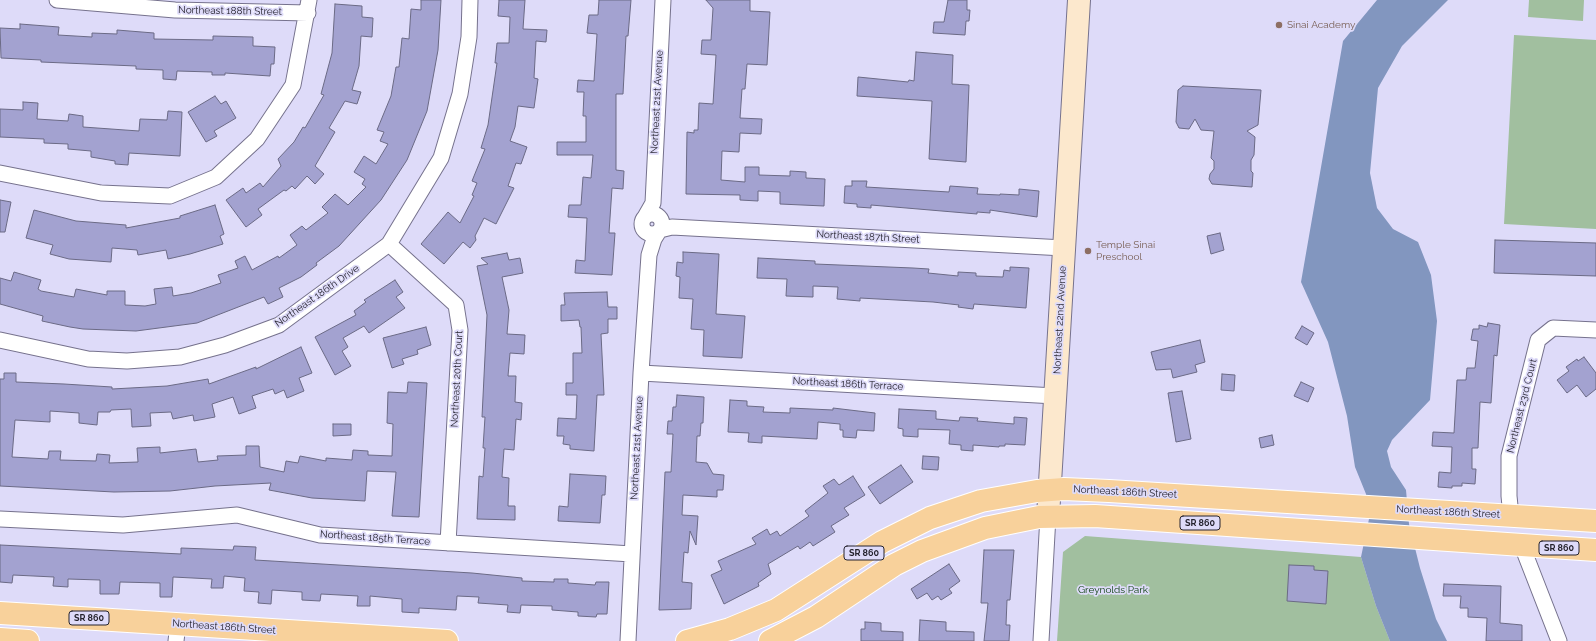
<!DOCTYPE html>
<style>
body{margin:0}
canvas{display:block;background:#dedbf9}
</style>
<canvas width="1596" height="641"></canvas>
<script>
const ctx = document.querySelector('canvas').getContext('2d');
ctx.lineJoin = 'round';
function fillPath(path, color) {
  ctx.fillStyle = color;
  ctx.fill(path, 'evenodd');
}
function toPath(rows) {
  const path = new Path2D();
  for (const r of rows) {
    if (r.length === 3) {
      path.moveTo(r[0] + r[2], r[1]);
      path.arc(r[0], r[1], r[2], 0, 2 * Math.PI);
      continue;
    }
    path.moveTo(r[0], r[1]);
    for (let i = 2; i < r.length; i += 2) path.lineTo(r[i], r[i + 1]);
  }
  return path;
}
function trace(path, color, width, dash) {
  ctx.strokeStyle = color;
  ctx.lineWidth = width;
  ctx.lineCap = dash ? 'butt' : 'round';
  ctx.setLineDash(dash || []);
  ctx.stroke(path);
}
function write(font, color, halo, rows, align = 'center') {
  ctx.font = font + ' Raleway,sans-serif';
  ctx.lineWidth = 3.5;
  ctx.setLineDash([]);
  ctx.textBaseline = 'middle';
  ctx.strokeStyle = halo;
  ctx.fillStyle = color;
  for (const [text, x, y, turn = 0] of rows) {
    ctx.save();
    ctx.translate(x, y);
    ctx.rotate((+turn || 0) * Math.PI / 180);
    ctx.textAlign = isNaN(turn) ? turn : align;
    if (halo) ctx.strokeText(text, 0, 0);
    ctx.fillText(text, 0, 0);
    ctx.restore();
  }
}
const green = toPath([
 [1529,0,1584,0,1583,21,1528,17],
 [1514,35,1596,40,1596,229,1504,224],
 [1085,536,1361,557,1376,606,1390,641,1057,641,1063,552]
]);
const water = toPath([
 [1377,0,1448,0,1402,46,1378,88,1370,173,1377,208,1393,229,1418,242,1431,275,1437,321,1430,400,1392,440,1387,451,1391,467,1406,490,1409,524,1420,568,1436,619,1447,641,1390,641,1376,606,1361,557,1369,519,1366,494,1355,467,1347,416,1328,342,1301,282,1343,41]
]);
const building = toPath([
 [421,0,441,0,438,50,427,111,407,160,381,200,339,246,316,263,317,265,301,277,279,288,283,297,268,304,264,297,197,323,136,331,83,329,70,327,42,321,43,316,0,304,0,278,11,281,14,272,41,280,38,289,41,291,74,297,76,289,107,295,107,291,125,291,125,305,145,306,156,304,154,289,172,287,173,296,191,293,221,283,218,275,238,268,235,261,245,256,252,270,278,256,279,258,297,245,290,235,302,226,306,230,328,213,322,207,335,194,348,205,366,187,362,184,365,179,354,172,364,156,376,164,388,144,380,141,384,132,377,130,391,96,396,67,399,67,402,38,409,39,411,9,421,10,421,0],
 [499,0,525,0,523,29,547,30,546,42,536,41,534,78,538,79,534,108,518,106,515,127,510,141,527,147,521,164,516,163,508,186,514,188,496,224,484,218,475,236,476,240,470,248,463,242,444,264,421,244,448,212,460,223,474,196,472,195,477,183,472,181,485,149,481,148,488,125,497,63,495,63,497,43,509,43,510,17,498,16,499,0],
 [599,0,631,0,628,36,626,36,623,94,616,94,616,170,624,171,623,189,612,188,609,233,615,233,612,275,575,273,576,260,585,261,587,218,568,217,569,205,581,205,583,177,591,178,593,155,557,155,557,142,586,142,586,116,583,116,584,92,577,92,578,80,594,81,597,34,587,33,589,15,598,15,599,0],
 [706,0,750,0,750,11,770,12,767,65,747,64,745,89,742,89,740,118,762,119,761,134,740,133,739,152,722,151,721,180,745,182,745,167,759,167,759,175,790,176,790,171,806,172,806,178,825,179,824,206,780,204,780,192,758,191,758,201,740,200,740,195,686,194,687,132,694,133,694,130,698,130,699,103,713,104,716,55,701,54,702,40,711,40,713,8,706,0],
 [948,0,967,0,967,10,970,10,969,21,966,21,965,35,933,33,934,22,944,22,948,0],
 [335,4,362,6,362,17,373,18,372,37,361,36,359,66,352,90,361,92,357,104,345,101,329,128,335,132,315,166,324,174,315,184,307,176,295,189,292,186,286,191,284,190,258,209,262,215,246,227,226,200,243,188,246,193,260,183,263,187,281,166,278,159,294,142,303,127,305,128,324,95,321,94,332,53,335,4],
 [20,24,59,27,58,35,92,37,92,33,117,34,117,30,154,33,154,39,213,40,213,36,253,37,253,46,275,47,274,64,271,64,270,76,225,73,225,75,212,75,212,72,177,71,176,80,163,79,163,70,136,69,136,66,41,62,41,60,1,58,0,28,20,29,20,24],
 [916,52,953,55,952,84,969,85,966,162,929,159,932,101,857,96,858,77,908,82,909,80,914,81,916,52],
 [1183,86,1261,90,1258,125,1247,131,1255,137,1254,155,1251,160,1251,171,1253,173,1252,187,1212,184,1209,179,1210,174,1214,169,1214,161,1211,158,1214,131,1201,130,1195,119,1189,129,1179,128,1176,122,1178,90,1183,86],
 [215,96,221,104,226,101,236,118,214,131,217,136,206,142,188,112,215,96],
 [23,102,38,103,37,119,68,121,69,114,83,116,83,127,139,131,140,119,167,120,168,111,182,112,180,156,129,153,128,165,115,164,115,161,91,157,91,151,68,149,68,144,44,143,44,139,0,137,0,109,23,110,23,102],
 [852,181,867,181,866,187,949,192,950,186,978,188,977,194,1000,195,1000,194,1019,195,1019,189,1039,191,1037,217,990,210,990,213,977,212,977,214,871,205,871,208,857,207,857,204,844,203,845,186,852,186,852,181],
 [0,200,11,202,5,232,0,232,0,200],
 [215,205,224,234,220,236,223,244,190,254,168,259,166,250,138,255,137,250,112,248,111,262,69,259,50,254,53,245,26,238,34,210,76,221,126,225,126,228,180,218,180,216,215,205],
 [1220,233,1224,250,1211,254,1207,236,1220,233],
 [1495,240,1596,243,1596,276,1494,273,1495,240],
 [683,252,719,254,716,314,745,316,742,358,703,356,704,330,691,329,693,299,679,298,680,277,676,276,677,262,683,263,683,252],
 [507,253,509,260,520,258,523,273,502,277,509,310,507,334,525,335,524,354,510,353,508,376,516,376,515,402,522,403,521,420,516,419,514,450,504,449,502,477,509,478,508,506,515,506,515,520,477,519,479,476,483,477,485,448,483,448,485,417,482,417,487,315,477,266,488,264,481,258,507,253],
 [758,258,815,261,815,264,913,268,929,269,928,273,958,276,958,272,976,273,976,276,1003,277,1004,270,1010,271,1010,267,1029,268,1026,308,974,304,973,309,958,307,959,305,933,302,860,298,860,301,837,299,838,287,813,286,813,297,786,296,787,279,757,278,758,258],
 [395,280,403,292,396,297,405,308,369,333,364,326,343,338,348,347,342,351,351,366,335,375,315,337,356,315,354,311,366,302,364,300,395,280],
 [607,292,608,307,617,307,617,319,608,319,608,333,601,334,604,395,597,395,594,451,570,449,570,445,563,444,564,436,557,436,558,418,576,419,577,395,566,395,566,383,573,383,573,353,582,353,581,327,580,327,579,320,561,321,561,305,565,305,564,293,607,292],
 [1488,323,1500,325,1497,356,1494,355,1491,403,1480,402,1478,448,1472,448,1472,469,1476,469,1475,484,1462,483,1462,486,1452,486,1452,488,1438,487,1439,472,1451,473,1452,447,1432,446,1433,432,1454,433,1457,380,1466,380,1467,368,1475,368,1478,341,1471,340,1473,329,1479,329,1479,325,1487,327,1488,323],
 [1302,326,1314,333,1307,345,1295,338,1302,326],
 [426,327,431,345,417,350,418,354,402,359,404,364,392,368,383,338,426,327],
 [1200,340,1205,362,1195,365,1197,372,1173,378,1171,369,1156,370,1151,352,1200,340],
 [301,347,312,373,299,378,304,391,287,398,284,390,275,394,273,389,252,396,256,408,239,414,233,397,212,404,215,417,194,421,193,415,173,419,171,412,150,413,151,426,132,427,131,409,111,410,110,412,98,412,97,425,79,423,79,413,50,411,50,422,15,420,12,457,48,459,49,451,61,451,60,460,96,461,97,454,110,455,109,463,138,462,137,448,160,447,160,453,196,449,198,462,218,460,217,456,246,455,246,446,259,446,260,467,284,472,286,461,298,463,300,456,326,461,326,458,352,460,353,450,368,451,368,455,392,456,393,424,387,423,388,392,407,393,408,382,427,383,419,517,392,516,396,472,367,471,365,501,312,498,269,490,271,483,215,486,170,491,114,492,0,486,0,379,4,379,4,373,16,373,16,382,64,384,112,387,112,389,167,386,208,379,209,384,256,367,256,369,301,347],
 [1584,357,1596,373,1596,389,1586,397,1577,385,1567,393,1557,380,1569,371,1566,367,1577,359,1578,361,1584,357],
 [1222,374,1235,375,1234,391,1221,390,1222,374],
 [1301,382,1314,388,1308,402,1294,396,1301,382],
 [1182,391,1191,439,1176,442,1168,393,1182,391],
 [677,395,704,397,703,423,701,423,700,436,697,436,696,462,707,463,713,474,724,475,723,490,717,490,717,497,683,495,682,515,698,516,696,545,690,531,688,553,684,552,682,582,692,583,691,609,659,610,665,472,671,472,673,434,667,434,668,421,672,421,673,407,676,407,677,395],
 [730,400,747,401,747,406,764,407,763,412,790,413,790,408,833,410,833,408,875,413,874,431,857,430,856,438,843,437,843,430,840,430,840,424,818,422,817,439,762,436,762,443,748,442,749,433,728,432,730,400],
 [899,409,936,411,936,419,959,421,960,417,978,418,977,421,1014,424,1014,417,1027,418,1025,445,1005,444,1005,446,999,446,999,447,973,445,973,451,961,450,961,445,949,444,950,430,918,429,918,437,903,436,903,429,898,428,899,409],
 [333,424,351,424,351,435,333,436,333,424],
 [1272,435,1274,445,1261,448,1259,438,1272,435],
 [923,456,939,457,938,470,922,469,923,456],
 [901,465,913,482,880,504,868,487,901,465],
 [570,474,606,476,605,495,602,495,600,523,558,521,559,506,568,507,570,474],
 [853,476,865,495,844,508,849,515,831,526,835,532,813,546,810,542,800,549,798,546,768,564,771,574,758,583,759,586,724,604,711,575,722,570,718,561,756,544,752,538,767,529,770,535,777,531,780,536,809,516,805,511,828,493,823,486,834,479,839,485,853,476],
 [0,545,181,554,181,548,233,550,234,546,256,547,255,560,472,573,522,578,522,581,554,582,554,579,568,579,568,583,595,585,596,582,609,582,607,614,597,614,596,617,578,616,578,612,552,610,552,606,521,605,520,613,507,612,508,605,478,603,479,597,457,596,456,610,419,608,419,613,402,612,402,599,370,596,370,606,357,606,358,596,321,594,320,601,302,600,302,592,272,590,271,604,258,603,259,592,244,591,245,578,224,576,223,588,211,588,212,579,173,577,172,597,160,597,160,583,120,582,119,594,100,594,100,580,68,579,68,587,53,586,54,577,13,575,12,583,0,582,0,545],
 [984,550,1014,550,1010,600,1007,600,1006,625,1010,625,1009,641,984,641,988,603,981,603,984,550],
 [949,564,960,581,949,589,952,593,941,600,938,596,932,600,927,593,917,599,911,589,949,564],
 [1289,565,1314,566,1314,570,1328,571,1326,604,1287,601,1289,565],
 [1444,584,1501,586,1500,623,1522,625,1522,641,1486,641,1487,618,1468,617,1468,608,1460,608,1461,596,1443,596,1444,584],
 [920,620,946,622,946,631,974,632,974,641,919,641,920,620],
 [865,622,881,623,881,631,903,632,903,641,861,641,861,629,865,629,865,622]
]);
const street = toPath([
 [57,0,175,10,308,13],
 [0,173,101,193,170,196,216,177,257,139,293,85,309,0],
 [652,224,10],
 [645,217,653,203,663,0],
 [660,230,672,227,1064,248],
 [389,244,456,305,460,330,448,543],
 [0,340,88,359,127,361,180,357,225,345,279,325,389,244,441,158,460,94,469,37,470,0],
 [641,373,1055,396],
 [1511,516,1509,496,1509,456,1538,340,1553,328,1596,330],
 [0,519,123,525,237,515,320,535,632,554],
 [1522,546,1559,641],
 [176,641,178,624],
 [628,641,641,373,649,255,654,239,659,231],
 [1041,641,1048,516]
]);
const secondary = toPath([
 [1048,516,1079,0]
]);
const primary = toPath([
 [0,613,447,641],
 [0,639,28,641],
 [687,641,730,629,776,610,882,542,930,518,981,501,1037,491,1064,489,1109,491,1596,521],
 [770,641,816,617,894,565,922,551,985,528,1039,517,1095,516,1596,550]
]);
const markers = [
 [1279,25,4,"#8d6e63"],
 [1088,251,4,"#8d6e63"]
];
const shields = [
 [1200,523,40],
 [1559,548,40],
 [864,553,40],
 [89,618,40]
];
const shieldNames = [
 ["SR 860",1200,523],
 ["SR 860",1559,548],
 ["SR 860",864,553],
 ["SR 860",89,618]
];
const streetNames = [
 ["Northeast 188th Street",230,11,1],
 ["Northeast 21st Avenue",657,102,-87],
 ["Northeast 187th Street",868,237,3],
 ["Northeast 186th Drive",317,296,-35],
 ["Northeast 22nd Avenue",1060,320,-87],
 ["Northeast 20th Court",457,379,-87],
 ["Northeast 186th Terrace",848,384,3],
 ["Northeast 23rd Court",1522,406,-76],
 ["Northeast 21st Avenue",637,448,-87],
 ["Northeast 186th Street",1125,492,3],
 ["Northeast 186th Street",1448,512,3],
 ["Northeast 185th Terrace",375,538,4],
 ["Northeast 186th Street",224,627,4]
];
const educationNames = [
 ["Sinai Academy",1287,25],
 ["Temple Sinai",1096,245],
 ["Preschool",1096,257]
];
const parkNames = [
 ["Greynolds Park",1113,590]
];
fillPath(green, '#a1bf9f');
fillPath(water, '#8296bf');
fillPath(building, '#a3a2d0');
trace(building, '#6b6a85', 1);
trace(street, '#76728d', 17);
trace(secondary, '#76728d', 24);
trace(primary, '#fff', 24);
trace(street, '#fff', 15);
trace(secondary, '#fce8cd', 22);
trace(primary, '#f8d19b', 22);
for (const [x, y, r, color] of markers) {
  const dot = new Path2D();
  dot.arc(x, y, r, 0, 2 * Math.PI);
  ctx.fillStyle = color;
  ctx.fill(dot);
  trace(dot, '#dedbf9', 1.5);
}
for (const [x, y, w] of shields) {
  const box = new Path2D();
  box.roundRect(x - w / 2, y - 7, w, 14, 3);
  ctx.fillStyle = '#dedbf9';
  ctx.fill(box);
  trace(box, '#25232e', 1);
}
write('bold 9px', '#25232e', null, shieldNames);
write('10px', '#25232e', '#dedbf9', streetNames);
write('10px', '#785e54', '#dedbf9', educationNames, 'left');
write('10px', '#073d09', '#dedbf9', parkNames);
</script>
